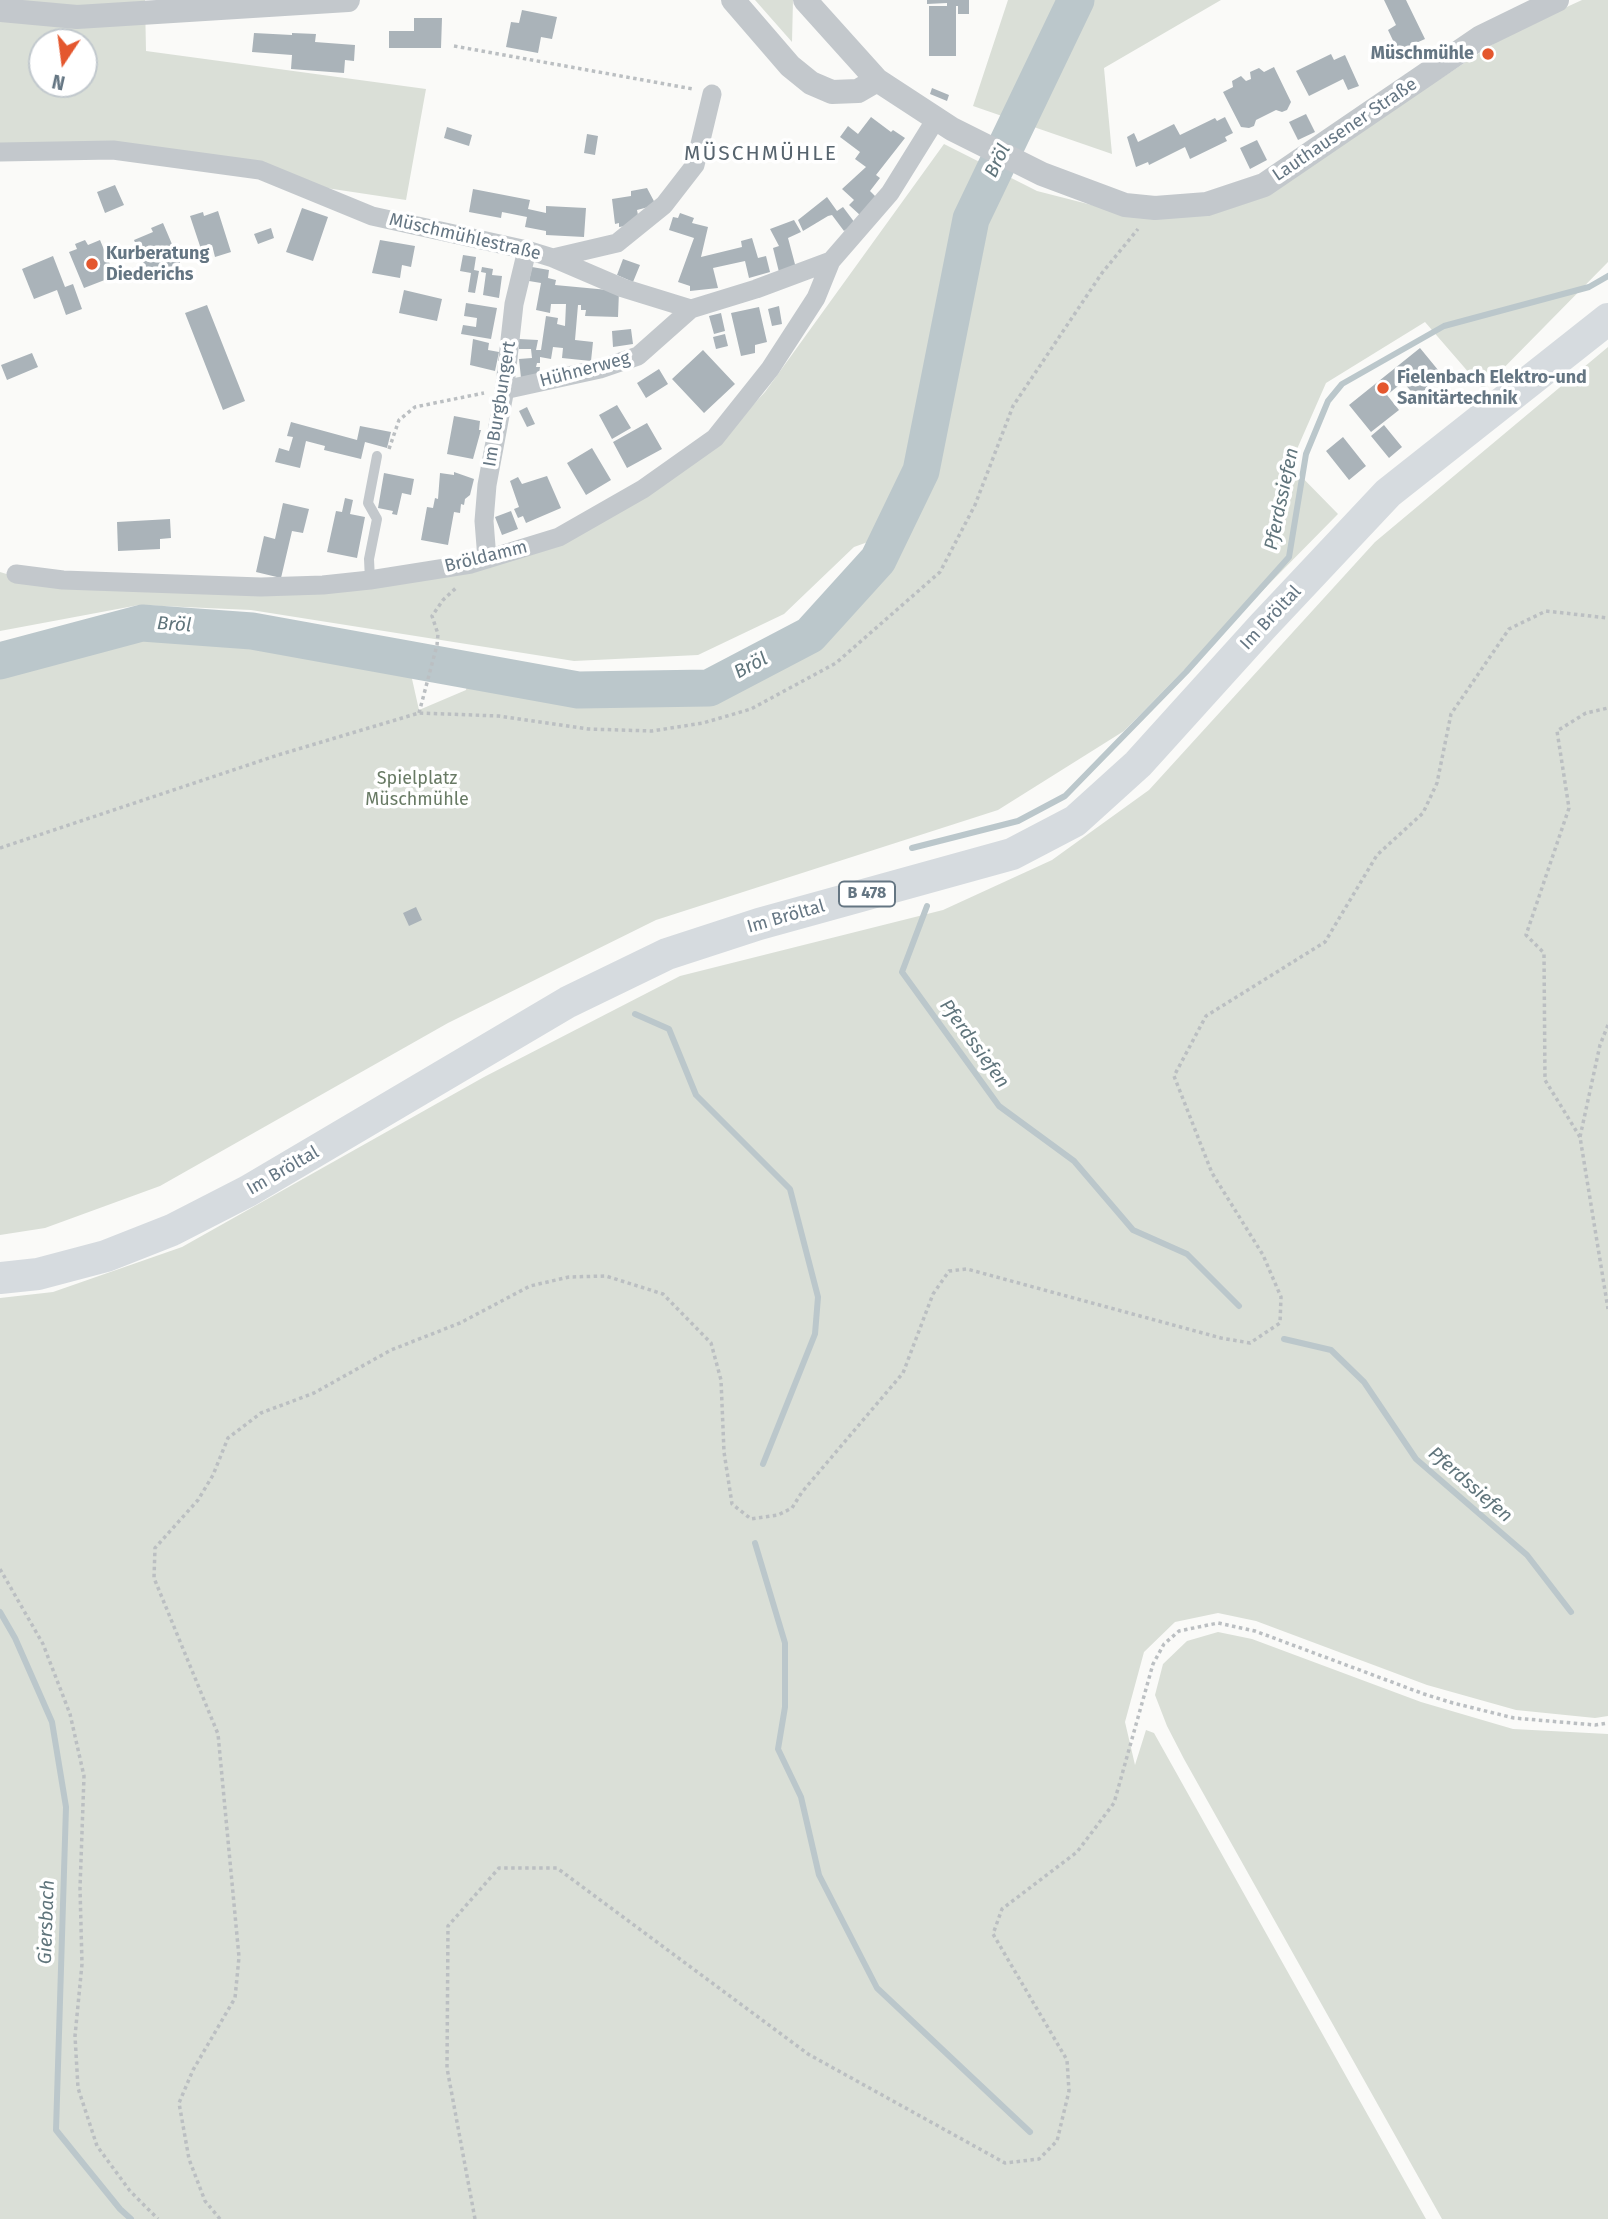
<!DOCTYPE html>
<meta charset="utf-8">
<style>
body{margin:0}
#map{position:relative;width:1608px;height:2219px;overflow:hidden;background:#fafaf8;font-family:"Fira Sans",sans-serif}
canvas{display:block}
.north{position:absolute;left:28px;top:28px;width:70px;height:70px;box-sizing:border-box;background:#fff;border:2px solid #c1c8cd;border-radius:50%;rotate:193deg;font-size:19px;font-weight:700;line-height:28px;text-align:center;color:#657683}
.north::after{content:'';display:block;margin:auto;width:24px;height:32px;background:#e4572e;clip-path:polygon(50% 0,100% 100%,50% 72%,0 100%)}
</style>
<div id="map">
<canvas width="1608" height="2219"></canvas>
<div class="north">N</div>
</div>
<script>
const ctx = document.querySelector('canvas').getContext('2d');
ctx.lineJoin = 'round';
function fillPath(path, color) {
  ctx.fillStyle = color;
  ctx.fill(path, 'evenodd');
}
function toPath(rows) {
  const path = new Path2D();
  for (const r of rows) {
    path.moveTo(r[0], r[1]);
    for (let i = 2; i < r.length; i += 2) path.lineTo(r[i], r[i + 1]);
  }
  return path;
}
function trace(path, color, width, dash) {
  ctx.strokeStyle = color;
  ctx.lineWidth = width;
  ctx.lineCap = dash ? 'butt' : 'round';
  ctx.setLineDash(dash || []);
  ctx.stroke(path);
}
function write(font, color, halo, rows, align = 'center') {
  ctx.font = font + ' "Fira Sans",sans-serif';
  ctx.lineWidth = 7;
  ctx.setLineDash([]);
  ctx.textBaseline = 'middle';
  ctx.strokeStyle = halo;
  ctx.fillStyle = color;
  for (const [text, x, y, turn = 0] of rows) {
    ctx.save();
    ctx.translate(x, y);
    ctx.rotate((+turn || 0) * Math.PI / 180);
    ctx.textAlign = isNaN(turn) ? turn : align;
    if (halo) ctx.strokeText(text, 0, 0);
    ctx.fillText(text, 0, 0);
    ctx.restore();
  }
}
const green = toPath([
 [0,0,145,0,146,51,426,89,406,200,193,168,0,146],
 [42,42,84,42,84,84,42,84],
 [755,0,793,0,792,42],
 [1008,0,1221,0,1104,68,1112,154,973,106],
 [1582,0,1608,0,1608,262,1483,389,1425,322,1326,383,1290,465,1338,514,1124,731,998,810,656,920,448,1023,160,1186,45,1228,0,1235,0,669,140,630,254,643,410,670,419,710,466,690,468,678,573,698,710,692,816,644,887,566,912,526,854,547,784,614,698,655,574,661,251,610,139,605,0,631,0,572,23,579,251,592,559,542,721,439,765,392,944,144,1037,191,1135,216,1268,192,1510,33],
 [1608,347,1608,1716,1595,1718,1516,1710,1427,1685,1256,1621,1218,1613,1175,1622,1144,1652,1125,1722,1135,1765,1146,1730,1154,1733,1426,2219,0,2219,0,1298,53,1292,182,1247,484,1077,680,976,943,910,1052,860,1149,790,1375,542],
 [1218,1632,1252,1639,1421,1702,1513,1729,1608,1734,1608,2219,1442,2219,1184,1759,1167,1726,1155,1695,1163,1664,1187,1641]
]);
const stream = toPath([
 [912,848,1018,821,1065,796,1186,672,1289,557,1306,454,1328,401,1342,384,1444,326,1589,287,1608,276],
 [927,906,902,972,999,1106,1074,1161,1133,1230,1187,1254,1239,1306],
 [635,1014,669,1029,696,1095,790,1189,818,1297,815,1334,763,1464],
 [1284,1339,1331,1350,1364,1382,1416,1459,1527,1555,1571,1612],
 [755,1543,785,1643,785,1707,778,1749,801,1797,819,1875,877,1988,1030,2132],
 [0,1612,15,1638,52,1722,66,1807,56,2130,120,2209,131,2219]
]);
const river = toPath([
 [0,661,142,623,252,631,578,690,709,688,810,635,878,560,921,471,971,219,1076,0]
]);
const building = toPath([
 [927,0,969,0,969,14,958,14,958,6,956,6,956,56,929,56,929,6,947,6,947,3,927,4],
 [1384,0,1406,0,1425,39,1398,51,1388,30,1396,25],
 [522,10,557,17,552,39,541,37,538,53,506,47,511,22,519,23],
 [414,18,442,18,441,48,389,48,389,31,414,31],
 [254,33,292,35,292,33,316,34,315,42,355,45,354,61,345,60,344,73,291,69,292,55,252,52],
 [1331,54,1334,60,1345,55,1359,86,1348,90,1343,79,1309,96,1296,71],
 [1274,67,1291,102,1287,110,1282,112,1276,110,1256,120,1254,126,1249,128,1241,127,1223,92,1233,87,1232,81,1241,76,1246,81,1251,79,1250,72,1259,68,1264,72],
 [932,88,949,95,947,101,930,94],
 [1306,114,1315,132,1298,140,1289,122],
 [871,117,891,132,893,130,905,138,876,175,880,178,870,191,878,199,861,216,849,205,854,200,842,189,866,167,855,159,860,152,840,137,848,126,858,134],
 [1225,117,1233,133,1225,137,1227,141,1190,159,1185,147,1149,165,1148,162,1136,167,1127,137,1134,133,1138,142,1174,124,1180,135,1215,118,1217,121],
 [447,127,472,135,469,146,444,138],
 [587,134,598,136,595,155,584,153],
 [1257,140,1267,160,1250,169,1240,148],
 [115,185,124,205,105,213,97,192],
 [647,188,656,205,637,210,639,220,633,225,619,227,619,223,615,224,612,199,631,196,631,191],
 [473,189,530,200,528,209,546,213,546,206,586,208,584,237,546,235,546,231,525,227,527,217,502,212,501,218,469,212],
 [827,197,837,211,843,207,855,223,844,231,832,215,828,216,803,231,798,220],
 [302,208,328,217,313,261,286,252],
 [218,211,231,252,215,257,212,245,201,249,190,216,203,212,204,216],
 [680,213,694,218,692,223,708,227,701,257,742,247,741,241,752,238,758,258,766,256,770,272,749,278,745,261,713,268,718,288,690,291,690,286,678,282,694,238,669,230,673,217,678,218],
 [794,220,801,232,788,238,796,268,779,272,773,248,779,246,770,229],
 [163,223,180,263,149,276,134,240,153,232,151,228],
 [271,228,274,238,258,244,254,234],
 [85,240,88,245,100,240,115,276,84,288,69,252,77,249,75,244],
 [380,240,415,246,411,267,402,265,400,278,372,273],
 [463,255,476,257,474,270,479,271,475,293,468,292,471,273,460,271],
 [53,256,65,287,73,284,82,309,66,315,57,290,34,299,22,269],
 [623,259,640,265,633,282,617,275],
 [482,267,493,269,492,275,502,276,499,298,483,295,486,273,481,272],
 [532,267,549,270,548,278,556,280,555,285,619,291,618,317,585,316,586,310,581,310,581,305,578,305,575,340,593,342,591,361,562,358,563,348,553,347,551,359,540,357,540,363,537,363,536,367,540,367,539,374,521,378,519,359,532,358,531,349,519,349,519,339,538,340,536,350,541,350,546,316,558,318,557,324,565,326,566,304,551,304,550,313,536,310,541,283,529,281],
 [404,290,442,299,437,321,399,313],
 [466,303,497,308,491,339,461,334,463,325,476,327,477,318,464,316],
 [207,305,245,401,223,410,185,313],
 [779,306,782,324,772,326,768,309],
 [759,307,767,342,755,345,755,353,741,356,731,313],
 [721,313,725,331,714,334,709,316],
 [631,329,633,344,613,347,612,331],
 [725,334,728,346,716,349,713,337],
 [473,339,489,343,488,350,499,352,495,371,470,365],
 [1420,348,1443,376,1416,397,1403,382,1387,395,1399,410,1371,432,1349,405],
 [703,350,735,384,704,413,672,379],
 [32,353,38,367,7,380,1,365],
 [659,369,668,384,646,398,637,383],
 [617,405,631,428,612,439,599,415],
 [527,407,535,424,527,427,519,411],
 [454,416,480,421,479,430,481,430,473,459,447,454],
 [291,422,357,440,360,426,391,432,387,448,365,442,361,459,324,450,325,446,306,441,300,468,275,462,279,448,289,451,293,437,287,436],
 [647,423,662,449,627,468,613,442],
 [1384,425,1402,447,1389,458,1371,436],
 [1343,437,1366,466,1349,480,1326,451],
 [592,448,611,480,586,495,567,463],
 [454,472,474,479,470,495,465,499,464,505,461,504,460,513,454,512,448,545,421,540,427,507,433,508,435,498,438,499,440,473,454,475],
 [384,473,414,479,411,495,402,493,397,515,392,514,393,511,378,508],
 [547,476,561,508,526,523,523,516,518,518,514,509,519,507,510,481,518,477,522,484],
 [345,498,353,500,350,514,365,517,357,558,327,552,336,511,342,512],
 [283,503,309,509,303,533,292,531,281,578,256,572,264,536,275,539],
 [511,511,518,529,502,535,495,517],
 [170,519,171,538,160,539,160,549,118,551,117,522],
 [416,907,422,920,409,926,403,913]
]);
const path = toPath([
 [454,46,693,89],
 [389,449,399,420,415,407,484,393],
 [419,713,437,645,438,634,432,616,443,600,456,588],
 [0,848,278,755,419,713,499,716,588,729,652,731,703,723,751,709,836,663,940,572,975,505,1013,406,1102,273,1138,229],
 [1608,1025,1600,1045,1580,1137,1608,1309],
 [1580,1137,1545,1080,1544,953,1526,935,1569,808,1557,731,1586,713,1608,708],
 [0,1569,43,1644,70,1714,84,1776,80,1888,82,1964,75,2036,78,2088,97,2146,130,2191,158,2219],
 [220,2219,205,2201,189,2159,179,2103,193,2070,235,1998,239,1957,218,1734,154,1578,155,1548,198,1500,213,1475,228,1438,261,1413,314,1393,391,1350,460,1323,530,1286,569,1277,606,1276,663,1294,711,1343,721,1380,724,1452,732,1504,751,1519,778,1515,792,1508,802,1492,903,1373,933,1294,949,1271,967,1269,1221,1338,1250,1343,1280,1323,1281,1297,1263,1255,1212,1173,1174,1076,1206,1016,1325,942,1377,855,1423,813,1437,783,1451,714,1509,629,1546,611,1608,618],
 [475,2219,447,2068,448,1926,499,1868,557,1868,808,2054,1005,2163,1039,2159,1057,2141,1069,2091,1067,2060,993,1934,1002,1909,1077,1852,1114,1803,1153,1664,1164,1644,1179,1631,1218,1623,1255,1631,1424,1694,1453,1703,1514,1718,1595,1725,1608,1723]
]);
const service = toPath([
 [370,580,369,559,377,519,368,503,377,456]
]);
const minor = toPath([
 [0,152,113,150,260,170,372,216,527,250,553,258,623,288,691,309,756,289,831,261,890,193,936,119],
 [553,258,617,243,664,205,695,165,712,94],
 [504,390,600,369,638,356,691,309],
 [487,559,484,521,487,485,504,394,514,304,527,250],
 [16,574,63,580,261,587,323,585,370,580,471,564,559,537,643,489,715,438,770,369,816,298,831,261]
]);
const tertiary = toPath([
 [733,0,790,66,811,83,832,92,858,91,877,80],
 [805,0,877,80,952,129,1042,174,1125,205,1155,208,1207,204,1264,185,1481,37,1557,0],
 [0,10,77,17,348,0]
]);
const primary = toPath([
 [0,1278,38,1274,106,1256,172,1230,248,1191,568,1002,667,954,759,924,1012,854,1075,821,1138,764,1262,627,1388,493,1608,319]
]);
const markers = [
 [1488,54,7,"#e4572e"],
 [92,264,7,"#e4572e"],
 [1383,388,7,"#e4572e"]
];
const shields = [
 [867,894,56]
];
const shieldNames = [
 ["B 478",867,894]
];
const poiNames = [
 ["Müschmühle",1474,54,"right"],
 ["Kurberatung",106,254],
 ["Diederichs",106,275],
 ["Fielenbach Elektro-und",1397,378],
 ["Sanitärtechnik",1397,399]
];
const streetNames = [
 ["Lauthausener Straße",1345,130,-34],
 ["Müschmühlestraße",465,237,13],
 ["Hühnerweg",585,370,-15],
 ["Im Burgbungert",500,404,-81],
 ["Bröldamm",486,557,-14],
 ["Im Bröltal",1271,618,-47],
 ["Im Bröltal",786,917,-16],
 ["Im Bröltal",283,1171,-30]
];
const parkNames = [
 ["Spielplatz",417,779],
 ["Müschmühle",417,800]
];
const waterNames = [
 ["Bröl",998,161,-64],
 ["Pferdssiefen",1282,499,-78],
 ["Bröl",174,625,4],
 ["Bröl",751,666,-28],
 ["Pferdssiefen",974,1044,54],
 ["Pferdssiefen",1470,1485,41],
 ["Giersbach",47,1922,-88]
];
const quarterNames = [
 ["MÜSCHMÜHLE",761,154]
];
fillPath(green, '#dadfd7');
trace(stream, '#bbc7cb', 6);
trace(river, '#bbc7cb', 37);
fillPath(building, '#aab3b9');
trace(path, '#bbbfc2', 3.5, [3.5, 3.5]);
trace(service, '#c3c8cc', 10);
trace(minor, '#c3c8cc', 19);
trace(tertiary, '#c3c8cc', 24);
trace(primary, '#d6dbdf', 32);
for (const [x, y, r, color] of markers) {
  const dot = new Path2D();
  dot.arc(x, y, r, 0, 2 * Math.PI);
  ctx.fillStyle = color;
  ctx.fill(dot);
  trace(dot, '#fff', 2.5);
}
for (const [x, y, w] of shields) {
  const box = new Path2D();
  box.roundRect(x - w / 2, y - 12.5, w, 25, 5);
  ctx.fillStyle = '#fff';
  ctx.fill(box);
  trace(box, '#657683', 2);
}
write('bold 16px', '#657683', null, shieldNames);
write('bold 18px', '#657683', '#fff', poiNames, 'left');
write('18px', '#657683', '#fff', streetNames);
write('18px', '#687a64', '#fff', parkNames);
write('italic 19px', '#60757c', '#fff', waterNames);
ctx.letterSpacing = '2px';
write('21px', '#57646e', '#fff', quarterNames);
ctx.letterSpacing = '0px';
</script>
